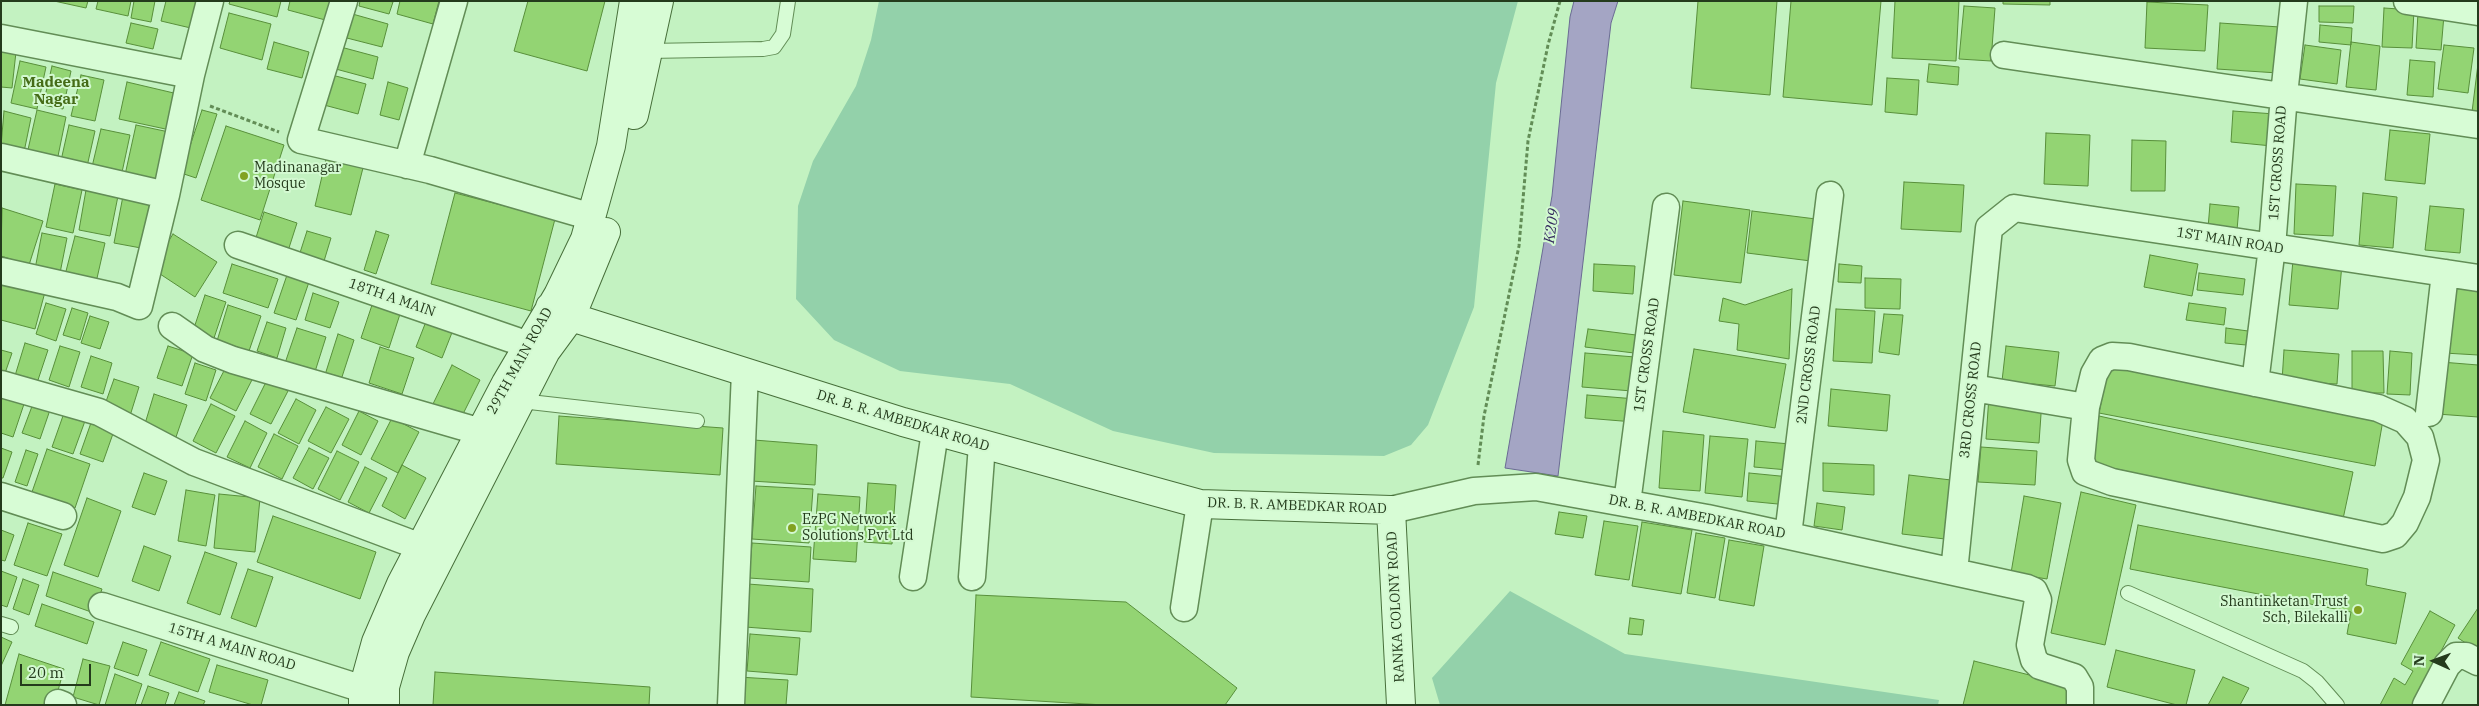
<!DOCTYPE html>
<style>
body{margin:0}
#map{position:relative;width:2479px;height:706px;overflow:hidden;background:#c3f2c1;font-family:"IBM Plex Serif",serif}
canvas{display:block}
.frame{position:absolute;inset:0;border:2px solid #243b1c;pointer-events:none}
.north{position:absolute;left:2409px;top:636px;width:50px;height:50px;-webkit-text-stroke:4px #d3f9d1;paint-order:stroke;rotate:272deg;font-size:14px;font-weight:700;line-height:20px;text-align:center;color:#243b1c}
.north::after{content:'';display:block;margin:auto;width:18px;height:22px;background:#243b1c;clip-path:polygon(50% 0,100% 100%,50% 72%,0 100%)}
.scale{position:absolute;left:20px;top:664px;width:71px;height:22px;box-sizing:border-box;border:2px solid #243b1c;border-top:0;padding-left:6px;font-size:15px;line-height:18px;white-space:nowrap;color:#243b1c;-webkit-text-stroke:4px #d3f9d1;paint-order:stroke}
</style>
<div id="map">
<canvas width="2479" height="706"></canvas>
<div class="frame"></div>
<div class="north">N</div>
<div class="scale">20 m</div>
</div>
<script>
const ctx = document.querySelector('canvas').getContext('2d');
ctx.lineJoin = 'round';
function fillPath(path, color) {
  ctx.fillStyle = color;
  ctx.fill(path, 'evenodd');
}
function toPath(rows) {
  const path = new Path2D();
  for (const r of rows) {
    path.moveTo(r[0], r[1]);
    for (let i = 2; i < r.length; i += 2) path.lineTo(r[i], r[i + 1]);
  }
  return path;
}
function trace(path, color, width, dash) {
  ctx.strokeStyle = color;
  ctx.lineWidth = width;
  ctx.lineCap = dash ? 'butt' : 'round';
  ctx.setLineDash(dash || []);
  ctx.stroke(path);
}
function write(font, color, halo, rows, align = 'center') {
  ctx.font = font + ' "IBM Plex Serif",serif';
  ctx.lineWidth = 4;
  ctx.setLineDash([]);
  ctx.textBaseline = 'middle';
  ctx.strokeStyle = halo;
  ctx.fillStyle = color;
  for (const [text, x, y, turn = 0] of rows) {
    ctx.save();
    ctx.translate(x, y);
    ctx.rotate((+turn || 0) * Math.PI / 180);
    ctx.textAlign = isNaN(turn) ? turn : align;
    if (halo) ctx.strokeText(text, 0, 0);
    ctx.fillText(text, 0, 0);
    ctx.restore();
  }
}
const green = toPath([
 [879,1,1518,1,1496,83,1474,307,1428,425,1411,445,1384,456,1214,453,1113,431,1010,384,900,371,834,340,796,299,798,206,813,161,856,86,871,40],
 [1510,591,1625,654,1939,700,1938,705,1440,705,1432,678]
]);
const water = toPath([
 [1574,1,1618,1,1611,23,1558,476,1505,468,1552,196,1570,17,1574,1]
]);
const building = toPath([
 [54,1,88,1,86,8,54,1],
 [98,1,131,1,128,16,96,9,98,1],
 [134,1,155,1,151,22,131,18,134,1],
 [166,1,201,1,195,29,161,21,166,1],
 [230,1,281,1,277,17,229,4,230,1],
 [290,1,334,1,329,21,288,10,290,1],
 [360,1,389,1,393,2,389,14,359,6,360,1],
 [400,1,439,1,433,24,397,14,400,1],
 [528,1,605,1,587,71,514,51,528,1],
 [1698,1,1777,1,1770,95,1691,88,1698,1],
 [1791,1,1881,1,1872,105,1783,97,1791,1],
 [1895,1,1959,1,1956,61,1892,58,1895,1],
 [2003,1,2050,1,2050,5,2003,4,2003,1],
 [2147,2,2208,5,2205,51,2145,48,2147,2],
 [1964,6,1995,8,1991,61,1959,59,1964,6],
 [2319,6,2354,6,2353,23,2319,22,2319,6],
 [2384,8,2414,10,2412,48,2382,47,2384,8],
 [229,13,271,24,262,60,220,48,229,13],
 [349,13,388,24,382,47,343,37,349,13],
 [2418,13,2444,15,2441,50,2416,48,2418,13],
 [131,23,158,29,153,49,126,43,131,23],
 [2220,23,2280,27,2278,73,2217,69,2220,23],
 [2320,25,2352,28,2351,45,2319,42,2320,25],
 [274,42,309,52,302,78,267,69,274,42],
 [2351,42,2380,46,2376,90,2346,87,2351,42],
 [2305,45,2341,50,2337,84,2300,79,2305,45],
 [2444,45,2474,48,2468,93,2438,89,2444,45],
 [337,46,378,57,373,79,332,68,337,46],
 [1,51,16,52,12,88,1,87,1,51],
 [2410,60,2435,62,2433,97,2407,95,2410,60],
 [20,61,46,67,37,109,11,103,20,61],
 [1929,64,1959,67,1958,85,1927,82,1929,64],
 [2478,64,2478,113,2472,112,2478,64],
 [52,66,71,71,63,109,43,105,52,66],
 [81,75,104,80,95,121,71,116,81,75],
 [332,75,366,84,358,114,324,105,332,75],
 [1887,78,1919,80,1917,115,1885,112,1887,78],
 [127,82,178,94,170,130,119,119,127,82],
 [388,82,408,88,399,120,380,115,388,82],
 [37,110,66,117,57,161,27,154,37,110],
 [202,110,217,114,196,178,181,173,202,110],
 [4,111,31,118,24,152,1,146,4,111],
 [2233,111,2275,114,2272,146,2231,142,2233,111],
 [69,125,95,131,86,171,60,165,69,125],
 [136,125,169,132,157,183,125,175,136,125],
 [226,126,284,145,260,220,201,200,226,126],
 [101,129,130,135,121,177,91,171,101,129],
 [2390,130,2430,134,2425,184,2385,180,2390,130],
 [2046,133,2090,135,2088,186,2044,184,2046,133],
 [2132,140,2166,141,2165,191,2131,191,2132,140],
 [327,155,364,164,351,215,315,206,327,155],
 [1904,182,1964,185,1961,232,1901,229,1904,182],
 [55,184,82,190,73,233,46,227,55,184],
 [2296,184,2336,186,2333,236,2294,234,2296,184],
 [86,190,118,196,110,236,79,230,86,190],
 [455,193,555,219,531,311,431,284,455,193],
 [2363,193,2397,197,2393,248,2359,245,2363,193],
 [123,196,150,202,141,248,114,243,123,196],
 [1683,201,1750,210,1741,283,1674,275,1683,201],
 [2210,204,2239,207,2237,230,2208,228,2210,204],
 [2430,206,2464,209,2460,253,2425,250,2430,206],
 [2,208,43,221,29,265,1,256,2,208],
 [1752,211,1816,219,1811,261,1747,253,1752,211],
 [264,212,297,223,287,254,254,244,264,212],
 [307,231,331,238,321,271,297,262,307,231],
 [376,231,389,235,376,274,364,270,376,231],
 [42,233,67,238,59,278,35,269,42,233],
 [173,234,217,262,195,297,157,272,165,259,160,255,173,234],
 [75,236,105,243,95,287,64,279,75,236],
 [2150,255,2198,264,2192,296,2144,287,2150,255],
 [2293,260,2342,264,2338,309,2289,305,2293,260],
 [232,264,278,279,268,308,223,293,232,264],
 [1594,264,1635,266,1633,294,1593,291,1594,264],
 [1839,264,1862,266,1861,283,1838,282,1839,264],
 [2199,273,2245,279,2243,295,2197,290,2199,273],
 [287,275,309,282,296,320,274,313,287,275],
 [1865,278,1901,279,1900,309,1865,308,1865,278],
 [1,279,45,292,35,329,1,320,1,279],
 [2449,285,2478,288,2478,355,2444,353,2449,285],
 [1792,289,1789,359,1737,350,1739,324,1719,321,1723,298,1745,305,1792,289],
 [313,293,339,302,330,328,305,320,313,293],
 [205,295,226,302,214,338,193,331,205,295],
 [373,302,401,311,389,348,361,338,373,302],
 [46,303,66,309,56,341,36,334,46,303],
 [2189,303,2226,308,2224,325,2186,320,2189,303],
 [228,305,261,316,249,351,217,341,228,305],
 [72,308,88,313,80,340,63,335,72,308],
 [1836,309,1875,311,1872,363,1833,361,1836,309],
 [1884,314,1903,315,1899,355,1879,352,1884,314],
 [90,316,109,322,100,349,81,343,90,316],
 [427,319,453,330,442,358,416,347,427,319],
 [267,322,286,328,277,358,257,351,267,322],
 [297,328,326,337,313,378,283,369,297,328],
 [2226,328,2248,331,2246,345,2225,343,2226,328],
 [1588,329,1636,335,1634,353,1585,347,1588,329],
 [338,334,354,340,340,383,324,378,338,334],
 [25,343,48,350,36,386,14,379,25,343],
 [60,346,80,352,69,387,49,380,60,346],
 [168,346,193,354,182,386,157,378,168,346],
 [2006,346,2059,352,2055,386,2002,381,2006,346],
 [380,347,414,358,402,394,369,383,380,347],
 [1694,349,1786,364,1775,428,1683,412,1694,349],
 [1,350,12,353,3,379,1,378,1,350],
 [2284,350,2339,354,2337,384,2282,381,2284,350],
 [2352,351,2383,351,2384,393,2352,393,2352,351],
 [2390,351,2412,353,2410,395,2387,394,2390,351],
 [1585,353,1635,357,1632,391,1582,387,1585,353],
 [91,356,112,363,103,394,81,387,91,356],
 [2441,362,2478,365,2478,417,2437,414,2441,362],
 [195,363,216,370,206,401,185,394,195,363],
 [228,363,254,376,236,411,210,398,228,363],
 [2109,363,2383,420,2375,466,2099,413,2109,363],
 [452,365,480,380,460,420,432,406,452,365],
 [114,379,139,387,129,419,103,410,114,379],
 [267,380,288,391,271,424,250,414,267,380],
 [1831,389,1890,395,1887,431,1828,426,1831,389],
 [1,390,26,398,13,437,1,433,1,390],
 [154,394,187,405,176,437,144,427,154,394],
 [1587,395,1636,399,1634,422,1585,418,1587,395],
 [1989,396,2042,400,2039,443,1986,439,1989,396],
 [296,399,316,410,299,444,278,433,296,399],
 [34,401,51,407,40,439,22,433,34,401],
 [211,404,235,416,216,453,193,441,211,404],
 [326,407,349,419,331,453,308,441,326,407],
 [359,411,378,421,361,455,342,445,359,411],
 [64,413,85,421,73,454,52,447,64,413],
 [559,416,723,428,720,475,556,464,559,416],
 [2099,416,2353,472,2343,519,2089,463,2099,416],
 [392,418,419,432,398,473,371,459,392,418],
 [92,420,115,428,103,462,80,454,92,420],
 [245,421,267,433,250,468,227,457,245,421],
 [1663,431,1704,435,1700,491,1659,488,1663,431],
 [274,434,298,446,282,479,258,467,274,434],
 [1710,436,1748,439,1742,497,1705,493,1710,436],
 [754,440,817,445,815,485,751,481,754,440],
 [1756,441,1790,444,1788,470,1754,467,1756,441],
 [1981,447,2037,451,2035,485,1978,482,1981,447],
 [1,448,12,452,3,478,1,478,1,448],
 [309,448,329,458,313,489,293,478,309,448],
 [47,449,90,464,75,508,32,492,47,449],
 [26,450,38,454,27,486,15,482,26,450],
 [337,451,359,462,340,500,318,489,337,451],
 [1823,463,1874,465,1874,495,1823,491,1823,463],
 [402,465,426,478,405,519,382,506,402,465],
 [365,467,387,478,369,513,348,502,365,467],
 [144,473,167,481,155,515,132,507,144,473],
 [1749,473,1790,477,1788,505,1747,501,1749,473],
 [1909,475,1951,480,1945,539,1902,534,1909,475],
 [868,483,896,485,892,544,864,542,868,483],
 [756,486,813,489,809,543,752,539,756,486],
 [186,490,215,495,206,546,178,541,186,490],
 [2081,492,2136,505,2105,645,2051,633,2081,492],
 [219,494,260,498,255,552,214,548,219,494],
 [818,494,860,497,856,562,813,559,818,494],
 [2024,496,2061,503,2047,579,2011,573,2024,496],
 [87,498,121,511,98,577,64,565,87,498],
 [1817,503,1845,507,1842,530,1814,526,1817,503],
 [1559,512,1587,516,1583,538,1555,534,1559,512],
 [273,516,376,552,360,599,257,562,273,516],
 [1604,521,1638,526,1629,580,1595,575,1604,521],
 [1642,522,1692,530,1681,594,1632,586,1642,522],
 [28,523,62,534,47,576,14,565,28,523],
 [2138,525,2368,569,2366,585,2406,593,2396,644,2347,634,2351,612,2130,569,2138,525],
 [1,530,14,535,5,561,1,560,1,530],
 [1696,533,1725,538,1715,598,1687,593,1696,533],
 [1729,540,1764,546,1754,606,1719,600,1729,540],
 [752,543,811,547,809,582,749,578,752,543],
 [144,546,171,556,159,591,132,581,144,546],
 [205,552,237,563,220,615,187,603,205,552],
 [248,569,273,577,256,627,231,618,248,569],
 [1,571,17,577,7,607,1,605,1,571],
 [53,572,102,589,94,613,46,596,53,572],
 [23,579,39,585,29,615,13,609,23,579],
 [748,584,813,589,811,632,745,627,748,584],
 [976,595,1126,602,1237,688,1225,705,1104,705,971,697,976,595],
 [42,604,94,622,87,644,35,626,42,604],
 [2478,608,2478,651,2458,638,2478,608],
 [2430,611,2455,625,2412,705,2380,705,2394,678,2405,685,2413,671,2401,664,2430,611],
 [1630,618,1644,620,1642,635,1628,634,1630,618],
 [750,634,800,638,797,675,747,671,750,634],
 [1,637,12,642,1,666,1,637],
 [123,642,147,650,138,676,114,668,123,642],
 [161,642,210,659,198,692,149,675,161,642],
 [2116,650,2195,670,2186,705,2177,705,2107,687,2116,650],
 [19,654,64,669,54,705,5,705,19,654],
 [83,659,110,666,99,705,73,697,83,659],
 [1974,661,2073,686,2068,705,1963,705,1974,661],
 [217,665,268,680,261,705,253,705,209,692,217,665],
 [435,672,650,687,649,705,433,705,435,672],
 [115,674,142,684,135,705,105,705,115,674],
 [738,677,788,680,786,705,736,705,738,677],
 [2223,677,2249,688,2240,705,2208,705,2223,677],
 [148,686,169,693,165,705,141,705,148,686],
 [179,692,205,701,203,705,174,705,179,692]
]);
const path = toPath([
 [210,106,279,132],
 [1478,465,1484,416,1519,246,1528,141,1548,45,1560,1]
]);
const lane = toPath([
 [648,51,763,49,774,47,783,34,788,1],
 [521,401,697,421],
 [2128,593,2303,671,2317,682,2337,705],
 [1,624,11,627]
]);
const street = toPath([
 [344,1,301,140,430,170,592,217],
 [2407,1,2478,12],
 [1,38,191,75],
 [2004,55,2478,125],
 [1,157,166,195],
 [407,165,454,1],
 [238,245,546,351],
 [1,271,117,297,139,306,166,195,191,75,210,1],
 [172,326,205,349,233,360,481,432],
 [2255,383,2272,247,2284,95,2294,1],
 [1,384,99,412,194,462,421,547],
 [1973,388,2086,407,2081,460,2085,472,2112,482,2383,539,2395,535,2405,523,2417,497,2426,460,2420,437,2405,420,2378,408,2129,357,2112,356,2102,360,2094,374,2086,407],
 [2429,413,2445,273],
 [1,496,63,516],
 [1627,503,1666,207],
 [1391,510,1474,491,1536,487,1707,518,2027,588,2034,591,2038,600,2030,645,2034,660,2040,666,2074,677,2080,687,2080,705],
 [1788,535,1830,195],
 [1954,572,1989,228,2014,208,2478,278],
 [913,577,935,432],
 [972,577,982,445],
 [102,606,363,689],
 [1184,608,1200,504],
 [58,703,63,705],
 [731,705,745,372],
 [2426,705,2447,665,2456,656,2466,656,2478,662]
]);
const secondary = toPath([
 [634,115,659,1],
 [550,307,571,317,903,422,1200,504,1391,510,1401,705],
 [363,705,363,689,376,642,401,584,506,383,558,295,585,239,611,146,634,1],
 [385,705,385,687,395,652,411,615,546,351,571,317,606,232]
]);
const markers = [
 [244,176,5,"#82a221"],
 [792,528,5,"#82a221"],
 [2358,610,5,"#82a221"]
];
const streetNames = [
 ["1ST CROSS ROAD",2278,163,-86],
 ["1ST MAIN ROAD",2230,241,9],
 ["18TH A MAIN",392,298,19],
 ["1ST CROSS ROAD",1647,355,-82],
 ["29TH MAIN ROAD",520,361,-61],
 ["2ND CROSS ROAD",1809,365,-83],
 ["3RD CROSS ROAD",1971,400,-84],
 ["DR. B. R. AMBEDKAR ROAD",903,421,17],
 ["DR. B. R. AMBEDKAR ROAD",1297,506,2],
 ["DR. B. R. AMBEDKAR ROAD",1697,517,11],
 ["RANKA COLONY ROAD",1396,607,-93],
 ["15TH A MAIN ROAD",232,647,17]
];
const poiNames = [
 ["Madinanagar",254,168],
 ["Mosque",254,184],
 ["EzPG Network",802,520],
 ["Solutions Pvt Ltd",802,536],
 ["Shantinketan Trust",2348,602,"right"],
 ["Sch, Bilekalli",2348,618,"right"]
];
const neighbourhoodNames = [
 ["Madeena",56,83],
 ["Nagar",56,100]
];
const waterNames = [
 ["K209",1552,226,-82]
];
fillPath(green, '#93d1aa');
fillPath(water, '#a4a5c4');
trace(water, '#6a6a93', 1);
fillPath(building, '#93d473');
trace(building, '#588f3a', 1);
trace(lane, '#628d56', 16);
trace(street, '#628d56', 29);
trace(secondary, '#476f3a', 30);
trace(path, '#628d56', 3, [4, 2.5]);
trace(lane, '#d7fcd5', 14);
trace(street, '#d7fcd5', 26);
trace(secondary, '#d7fcd5', 28);
for (const [x, y, r, color] of markers) {
  const dot = new Path2D();
  dot.arc(x, y, r, 0, 2 * Math.PI);
  ctx.fillStyle = color;
  ctx.fill(dot);
  trace(dot, '#d3f9d1', 2);
}
write('14px', '#243b1c', '#d3f9d1', streetNames);
write('14px', '#243b1c', '#d3f9d1', poiNames, 'left');
write('bold 15px', '#456c17', '#d3f9d1', neighbourhoodNames);
write('italic 15px', '#332a5d', '#d3f9d1', waterNames);
</script>
